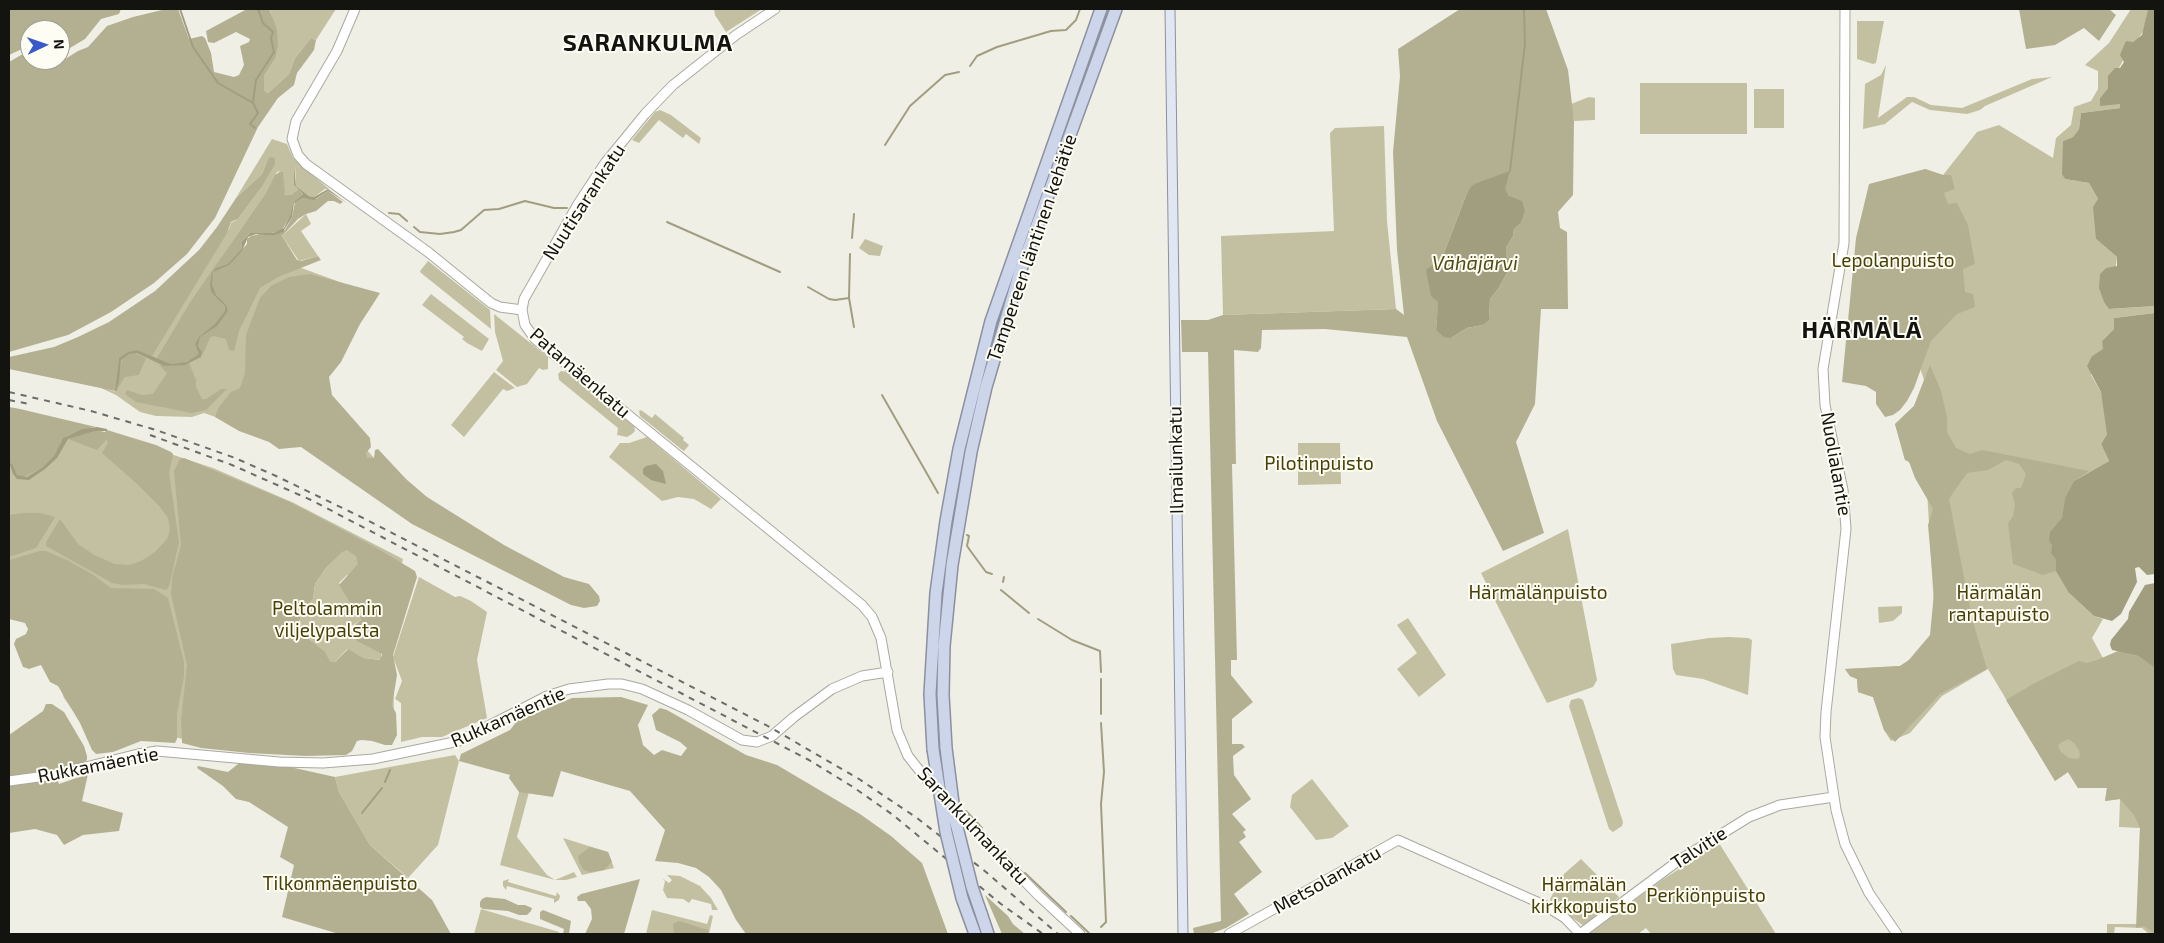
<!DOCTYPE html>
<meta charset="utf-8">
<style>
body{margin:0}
#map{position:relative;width:2164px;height:943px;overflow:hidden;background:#f0efe6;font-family:"Exo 2",sans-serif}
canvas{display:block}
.frame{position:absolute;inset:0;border:10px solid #131310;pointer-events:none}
.north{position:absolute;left:20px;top:20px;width:50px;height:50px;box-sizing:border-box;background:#fdfdf3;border:1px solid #9f9f98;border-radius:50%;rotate:87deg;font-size:14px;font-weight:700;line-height:20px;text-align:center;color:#131310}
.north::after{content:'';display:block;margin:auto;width:18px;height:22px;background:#3958ca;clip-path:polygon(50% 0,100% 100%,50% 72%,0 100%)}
</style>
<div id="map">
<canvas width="2164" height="943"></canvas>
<div class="frame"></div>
<div class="north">N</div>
</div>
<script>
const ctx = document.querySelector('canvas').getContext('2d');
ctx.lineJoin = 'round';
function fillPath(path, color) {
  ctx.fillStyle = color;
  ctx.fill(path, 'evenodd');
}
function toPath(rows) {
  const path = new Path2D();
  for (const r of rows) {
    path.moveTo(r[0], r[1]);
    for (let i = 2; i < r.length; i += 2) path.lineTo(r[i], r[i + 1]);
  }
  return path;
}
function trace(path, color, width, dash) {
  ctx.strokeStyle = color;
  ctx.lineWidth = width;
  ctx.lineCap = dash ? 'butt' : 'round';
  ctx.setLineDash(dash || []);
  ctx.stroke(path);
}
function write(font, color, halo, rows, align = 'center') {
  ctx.font = font + ' "Exo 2",sans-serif';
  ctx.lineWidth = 4;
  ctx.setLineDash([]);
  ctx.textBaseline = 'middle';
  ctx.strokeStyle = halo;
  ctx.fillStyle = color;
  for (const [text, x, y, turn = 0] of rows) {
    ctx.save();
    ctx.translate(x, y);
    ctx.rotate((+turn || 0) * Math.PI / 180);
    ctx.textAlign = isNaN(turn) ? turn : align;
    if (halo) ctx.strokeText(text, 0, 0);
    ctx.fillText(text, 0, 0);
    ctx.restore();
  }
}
const green = toPath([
 [269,9,336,9,316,40,311,38,295,58,289,74,268,93,264,90,264,76,275,59,271,13],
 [714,9,762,9,726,32,715,15],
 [2131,9,2148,9,2144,30,2138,39,2133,42,2108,88,2100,98,2120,104,2120,108,2081,113,2079,129,2073,137,2063,141,2063,174,2065,179,2089,183,2098,199,2096,239,2117,257,2110,309,2155,306,2155,313,2114,318,2114,329,2102,341,2104,349,2092,356,2091,375,2101,392,2107,420,2107,434,2101,444,2109,461,2074,481,2069,593,2094,616,2103,619,2092,638,2103,658,2138,656,2155,668,2155,934,2149,934,2142,928,2115,927,2114,934,2107,933,2107,924,2137,924,2140,828,2119,827,2120,799,2105,801,2107,788,2078,788,2068,772,2055,781,1988,669,1942,696,1910,733,1891,741,1884,730,1873,697,1858,692,1857,679,1850,676,1845,669,1900,666,1936,641,1925,457,1905,460,1895,424,1914,406,1924,380,1920,368,1925,169,1943,175,1977,132,1999,125,2053,158,2056,138,2071,125,2074,107,2091,101,2098,89,2098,71,2085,65,2109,43],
 [1857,21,1884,21,1876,63,1873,64,1857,59],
 [1886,65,1878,118,1907,97,1914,97,1931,105,1962,108,2032,79,2052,77,1985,106,1980,110,1967,114,1930,110,1912,102,1885,124,1863,129,1865,84,1881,75],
 [1640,83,1747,83,1747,134,1640,134],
 [1754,89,1784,89,1784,128,1754,128],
 [1589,97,1595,98,1595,120,1574,121,1571,104],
 [660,110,671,115,701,138,699,144,686,134,683,138,659,120,639,143,632,140,655,112],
 [1384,126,1387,221,1396,309,1223,315,1221,236,1334,231,1330,133,1335,128],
 [272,139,287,144,293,158,329,189,325,189,314,197,309,196,296,186,295,166,294,185,298,189,293,195,286,196,283,190,283,172,281,171,277,172,265,194,221,258,296,266,378,296,315,392,410,498,308,449,204,413,192,417,156,416,140,412,116,395,101,388,101,387,116,392,96,347,229,229,231,223,238,219,261,188,268,159,262,174,236,198],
 [306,214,311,224,301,231,318,256,299,261,282,236],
 [865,239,883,246,880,256,869,255,859,248],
 [428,261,490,310,491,329,421,273,420,271],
 [431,294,489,339,482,351,467,343,462,339,464,337,422,305],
 [494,314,548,357,548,369,543,370,539,368,527,384,517,387,496,370,503,361,495,332],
 [561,371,567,372,634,426,635,431,632,434,627,437,617,435,618,428,559,380,558,374],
 [494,372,515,388,507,391,503,389,464,437,451,425],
 [9,410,86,426,213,468,294,503,403,559,395,594,347,575,339,583,361,620,349,628,360,643,381,653,381,660,364,658,347,649,335,662,331,662,326,654,313,643,301,629,300,618,313,599,315,584,326,568,340,553,329,547,266,648,393,677,394,712,372,735,207,743,80,721,64,698,39,631,9,613],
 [641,410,652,418,655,414,684,438,683,440,689,445,684,451,681,449,640,416,639,411],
 [647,437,721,499,711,509,694,499,678,497,662,501,609,457,620,443,629,443],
 [1298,443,1340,443,1341,484,1298,485],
 [1568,529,1597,680,1593,687,1547,703,1481,573],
 [419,577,455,597,460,596,471,601,487,612,477,660,487,718,442,737,422,737,401,742,401,703,395,699,402,681,393,657],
 [1902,606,1902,613,1893,621,1879,623,1878,607],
 [1408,618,1446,675,1419,697,1397,669,1417,653,1397,625],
 [1729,637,1748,638,1752,640,1748,695,1703,679,1676,675,1673,669,1671,644,1709,638],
 [1579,698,1583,700,1623,822,1622,826,1613,832,1609,829,1569,706,1571,700],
 [455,755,459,761,438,845,408,878,370,845,339,792,335,777],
 [1312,779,1349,826,1332,838,1316,840,1290,807,1292,795],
 [519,792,529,792,517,837,547,875,555,880,574,872,577,877,566,880,555,880,500,865],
 [563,838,608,852,614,868,582,875],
 [1719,843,1776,934,1651,934,1646,928,1638,934,1589,934,1662,880],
 [1581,859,1619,897,1588,925,1584,926,1552,904,1550,899,1564,874],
 [667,875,680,876,700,886,711,898,718,910,712,910,711,904,692,899,689,903,683,899,667,898,663,890,665,881,662,878,669,883,672,880],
 [509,879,508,882,556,896,557,892,560,896,559,900,554,903,554,899,507,886,506,890,503,886,503,881],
 [481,909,559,932,559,934,474,934],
 [652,910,707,924,710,915,713,916,709,934,646,934]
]);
const forest = toPath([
 [9,9,121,9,119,14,101,19,85,39,60,54,60,30,30,30,30,51,22,49,9,55],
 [166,9,178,9,189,39,202,36,205,38,211,53,214,72,234,77,239,75,244,65,240,46,249,42,250,39,236,32,214,43,208,42,206,31,247,9,269,9,277,29,278,45,275,59,264,76,264,90,268,93,289,74,295,58,311,38,316,40,314,50,297,73,294,85,278,98,258,127,215,218,187,254,154,283,111,312,68,335,9,352,9,62,21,55,30,55,30,60,39,60,49,64,62,61,78,51,88,47,107,26,133,17],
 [1460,9,1546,9,1568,70,1574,121,1573,195,1558,212,1560,228,1567,232,1568,309,1541,309,1535,404,1516,442,1544,533,1503,551,1437,421,1407,337,1325,329,1262,330,1261,348,1258,352,1234,350,1236,464,1232,464,1237,660,1231,660,1231,675,1253,702,1232,719,1232,744,1242,744,1245,747,1233,756,1234,775,1251,799,1232,814,1246,830,1243,832,1246,837,1239,842,1262,872,1234,894,1249,914,1226,928,1210,934,1194,934,1193,928,1221,921,1208,352,1182,352,1181,320,1208,320,1223,315,1396,309,1404,315,1397,250,1393,152,1400,76,1398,49],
 [1509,172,1504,189,1509,196,1520,224,1514,229,1513,236,1506,248,1506,255,1511,266,1498,289,1490,299,1489,318,1483,325,1467,328,1451,338,1436,330,1442,258,1467,193,1478,182],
 [2019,9,2109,9,2116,15,2099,41,2084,28,2055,45,2026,49],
 [271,157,275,158,275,164,261,188,238,219,231,222,227,233,152,356,137,350,128,352,119,358,115,391,9,369,9,357,54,347,78,337,109,322,155,291,199,250,217,227,236,198,262,174,268,159],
 [1925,169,1943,175,1951,175,1955,189,1944,193,1948,204,1957,203,1968,225,1975,264,1963,269,1965,292,1973,294,1975,307,1957,314,1931,341,1914,388,1907,401,1900,410,1893,415,1885,417,1876,404,1876,392,1866,386,1842,382,1856,238,1869,184],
 [281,171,283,172,285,195,292,195,298,189,303,194,293,202,290,217,282,230,269,234,250,233,241,242,242,248,240,252,247,244,247,239,251,236,260,234,273,236,285,230,292,217,295,202,303,198,316,199,328,191,343,202,340,204,334,201,328,201,316,211,306,214,298,219,282,236,297,260,301,261,318,256,321,260,278,277,260,288,239,331,234,351,229,350,226,339,213,336,210,338,202,356,202,352,198,346,199,339,195,344,200,354,193,359,183,363,171,364,157,358,191,301,265,194,275,175],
 [310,274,380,293,360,324,341,362,329,377,332,395,370,438,371,447,366,453,367,458,374,458,375,450,378,449,406,479,427,497,504,545,564,577,589,584,599,596,600,601,597,606,584,608,571,605,412,524,301,447,279,449,269,442,239,431,215,417,219,407,231,392,240,388,245,373,246,335,260,298,271,286,289,277],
 [135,353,146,358,139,375,125,377,116,391,122,359,129,354],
 [189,363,196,380,196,387,202,399,206,399,221,389,227,389,206,410,191,413,167,408,136,402,125,394,127,390,142,395,153,394,167,373,159,365,180,365],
 [1930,365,1941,391,1947,417,1947,432,1956,448,1970,454,1982,450,2089,471,2074,481,2065,498,2062,518,2052,545,2051,553,2056,560,2056,571,2043,575,2013,564,2008,523,2013,516,2015,505,2012,493,2016,488,2021,488,2026,474,2019,464,2006,460,1988,470,1967,473,1957,487,1949,499,1972,619,1987,669,1940,694,1895,742,1884,730,1873,697,1858,692,1857,679,1850,676,1845,669,1900,666,1908,661,1930,635,1934,593,1928,525,1933,509,1915,478,1909,462,1905,460,1895,424,1914,406],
 [9,407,20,409,96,427,82,429,66,436,61,441,56,455,43,467,24,477,17,475,13,465,9,462],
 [107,430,156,445,171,452,173,454,169,473,179,542,169,587,166,590,144,584,123,585,112,583,46,546,46,542,60,519,78,544,94,555,115,564,129,565,141,561,155,552,167,539,170,530,168,518,160,507,136,483,102,453,108,443,107,439,97,450,68,439,95,431,105,432],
 [184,458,290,502,375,547,415,571,417,577,393,655,397,675,392,706,396,713,397,735,392,745,385,745,372,741,362,740,357,741,352,751,346,755,306,756,249,753,201,748,182,743,181,720,187,665,171,594,172,578,181,545,174,471,180,459],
 [347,550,356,556,358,564,339,585,361,620,349,630,358,642,382,654,380,660,364,658,348,649,335,662,331,662,325,652,310,640,299,623,301,615,313,599,315,584,326,568,342,552],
 [22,513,40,513,55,517,36,548,9,557,9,515],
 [40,551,46,551,67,560,92,574,111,588,154,589,168,598,184,662,184,676,177,713,177,739,175,743,141,741,113,752,96,754,92,750,80,723,58,686,50,682,41,665,29,669,23,667,14,644,16,639,26,634,28,629,25,623,9,619,9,560],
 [2118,651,2138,656,2155,668,2155,934,2144,926,2136,928,2140,828,2134,815,2120,799,2105,801,2107,788,2078,788,2068,772,2055,781,2006,700,2033,684,2079,661,2087,663,2097,660],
 [2069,739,2074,743,2079,750,2080,757,2077,759,2069,758,2061,752,2058,746,2060,743],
 [621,697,648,705,638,725,643,745,654,755,662,750,681,756,687,748,680,742,656,730,652,715,660,708,667,710,746,755,777,765,860,814,891,836,922,863,948,934,746,934,736,920,721,890,709,877,696,868,678,863,655,861,665,830,630,791,561,771,553,797,519,792,509,778,510,775,459,761,461,754,510,730,517,721,572,698],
 [46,704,52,704,64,712,84,746,87,756,87,760,83,764,45,774,9,777,9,735,43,711],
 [252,763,290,767,335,777,339,792,370,845,432,900,451,934,339,934,282,917,294,865,280,857,288,827,249,802,236,799,223,786,197,768,198,766,228,772,238,764],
 [88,774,82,801,123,813,119,831,83,835,64,845,57,835,35,829,9,833,9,784,57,778,59,784],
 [590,847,608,852,612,862,604,870,590,872,584,870,579,862,578,856],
 [640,879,624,934,585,934,592,919,591,909,585,901,578,901,577,897,581,894],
 [985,895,1008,916,1013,924,1025,934,1002,934],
 [486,897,505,899,518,905,525,905,532,908,531,911,527,915,519,915,508,911,483,909,480,907,480,902,482,899],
 [543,910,571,921,569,934,563,934,564,929,540,919,540,912],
 [679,921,708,930,708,934,674,934,673,924]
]);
const water = toPath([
 [2148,9,2155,9,2155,306,2109,309,2104,302,2099,288,2100,274,2106,268,2117,266,2117,257,2096,239,2093,207,2098,199,2089,183,2065,179,2062,174,2063,141,2073,137,2079,129,2081,113,2120,108,2120,104,2100,106,2100,98,2108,88,2108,76,2115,68,2120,68,2124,62,2120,55,2126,41,2133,42,2142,35],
 [294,166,296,186,309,196,314,197,328,189,347,203,328,191,314,200,303,198,294,203,292,217,283,232,273,236,256,234,248,237,242,251,229,265,213,272,212,284,216,295,226,305,228,311,217,326,200,337,198,346,202,352,201,357,185,365,164,366,137,353,129,354,121,360,119,381,116,392,115,391,119,358,128,352,137,350,171,364,187,362,199,354,195,344,199,337,215,324,225,311,225,306,211,292,210,284,212,273,216,268,228,264,239,252,242,248,241,242,250,233,273,233,284,228,290,216,293,202,303,194,294,185],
 [1510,171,1505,189,1509,196,1522,201,1525,211,1520,224,1514,229,1513,236,1506,248,1506,255,1511,266,1498,289,1490,299,1489,320,1483,325,1467,328,1451,338,1444,337,1436,330,1438,302,1431,296,1426,270,1442,258,1467,193,1472,186,1478,182],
 [2155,313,2155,574,2147,575,2139,567,2135,568,2137,582,2121,614,2112,621,2094,616,2069,593,2056,571,2056,560,2051,553,2052,545,2049,541,2050,532,2062,518,2065,498,2074,481,2109,461,2101,444,2107,434,2101,392,2087,366,2092,356,2103,349,2102,341,2114,329,2114,318],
 [97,427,107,429,107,431,95,431,68,439,57,458,45,469,29,480,17,479,13,474,9,462,13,465,17,475,27,477,43,467,54,456,63,438,82,429],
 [656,464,663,471,666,484,651,480,643,474,643,469,646,466],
 [2155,583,2155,668,2138,656,2112,650,2110,645,2111,640,2128,619,2129,612,2145,585]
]);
const stream = toPath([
 [180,9,193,47,218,83,253,103,258,113,250,124,255,128],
 [970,66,977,56,997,47,1051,31,1066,30,1076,20,1080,9],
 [253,102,256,80,274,52,271,38,273,32,263,23,258,9],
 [885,145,910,106,945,75,959,72],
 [1510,171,1525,44,1524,9],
 [389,213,399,214,407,221],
 [667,222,780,272],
 [414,227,420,232,440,234,454,232,461,230,484,210,499,209,525,201,554,208,567,208],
 [852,238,854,214],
 [850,254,849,298,854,327],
 [808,287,829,299,835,300,849,298],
 [882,395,938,493],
 [967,535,969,536,967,546,972,553,986,572,992,574],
 [1003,582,1004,577],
 [1001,590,1029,613],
 [1038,619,1072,640,1100,651,1101,672],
 [1101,679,1101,714],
 [1101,723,1104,772,1101,804,1106,922,1101,927],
 [385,782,390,770],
 [966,811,982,828],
 [362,813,382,788],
 [1025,873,1066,912],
 [1071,916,1090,934]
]);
const secondary = toPath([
 [355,9,337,51,296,121,292,139,298,155,306,164,428,252,491,303,500,307,522,310],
 [775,9,736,35,673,85,645,114,605,163,578,204,524,299,522,310,525,325,535,339,862,605,872,617,881,638,897,730,908,756,927,780,1039,896,1080,934],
 [1845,9,1844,243,1823,369,1825,405,1843,490,1846,529,1826,712,1825,737,1836,810,1845,844,1869,893,1897,934],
 [9,781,53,775,138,754,157,751,279,762,323,763,373,759,459,741,547,696,569,689,608,684,622,684,642,689,688,710,742,740,757,742,772,736,794,717,832,689,862,676,888,672],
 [1229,934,1398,840,1544,905,1565,918,1580,934],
 [1580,934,1678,861,1749,817,1780,805,1834,797]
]);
const primary = toPath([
 [1170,9,1183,934]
]);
const highway = toPath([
 [946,748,943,695,944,646,952,565,971,452,986,387,1020,272,1116,9],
 [933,749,930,694,936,593,946,521,959,449,991,321,1101,9],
 [962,898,975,934],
 [981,913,988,934]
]);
const rail = toPath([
 [9,392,91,411,156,430,235,458,276,476,359,516,766,725,859,779,917,818,986,872,1058,934],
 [9,400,29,404],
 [150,435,232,465,311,500,809,760,853,787,893,815,1001,904,1043,934]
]);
const highwayBridge = toPath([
 [946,748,955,819,972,887,981,913],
 [933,749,946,832,962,898]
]);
const streetNames = [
 ["Nuutisarankatu",584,202,-57],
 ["Tampereen läntinen kehätie",1032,248,-71],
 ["Patamäenkatu",580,373,41],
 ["Ilmailunkatu",1176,460,-91],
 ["Nuolialantie",1836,464,80],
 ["Rukkamäentie",508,717,-24],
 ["Rukkamäentie",98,765,-11],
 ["Sarankulmankatu",973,826,47],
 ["Talvitie",1699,848,-33],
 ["Metsolankatu",1327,880,-29]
];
const parkNames = [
 ["Lepolanpuisto",1893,261],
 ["Pilotinpuisto",1319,464],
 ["Härmälänpuisto",1538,593],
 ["Härmälän",1999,593],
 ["rantapuisto",1999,615],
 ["Peltolammin",327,609],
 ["viljelypalsta",327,631],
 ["Tilkonmäenpuisto",340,884],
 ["Härmälän",1584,885],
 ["kirkkopuisto",1584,907],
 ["Perkiönpuisto",1706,896]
];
const waterNames = [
 ["Vähäjärvi",1475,263]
];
const districtNames = [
 ["SARANKULMA",648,43],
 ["HÄRMÄLÄ",1862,330]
];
fillPath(green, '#c3c0a1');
fillPath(forest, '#b3b091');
fillPath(water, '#a19e80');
trace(stream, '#a19e80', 2);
trace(secondary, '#aaa9a0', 11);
trace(primary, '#8b919e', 11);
trace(highway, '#8b919e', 14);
trace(secondary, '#fff', 9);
trace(primary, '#e0e6f2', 9);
trace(highway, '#ccd5ea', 11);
trace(rail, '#6d6c67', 2, [6, 6]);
trace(highwayBridge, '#8b919e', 14, []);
trace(highwayBridge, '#ccd5ea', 11);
write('19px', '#131310', '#fdfdf3', streetNames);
write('19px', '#463f06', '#fdfdf3', parkNames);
write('italic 20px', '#514b15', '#fdfdf3', waterNames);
ctx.letterSpacing = '1px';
write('bold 24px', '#131310', '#fdfdf3', districtNames);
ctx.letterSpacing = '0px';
</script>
